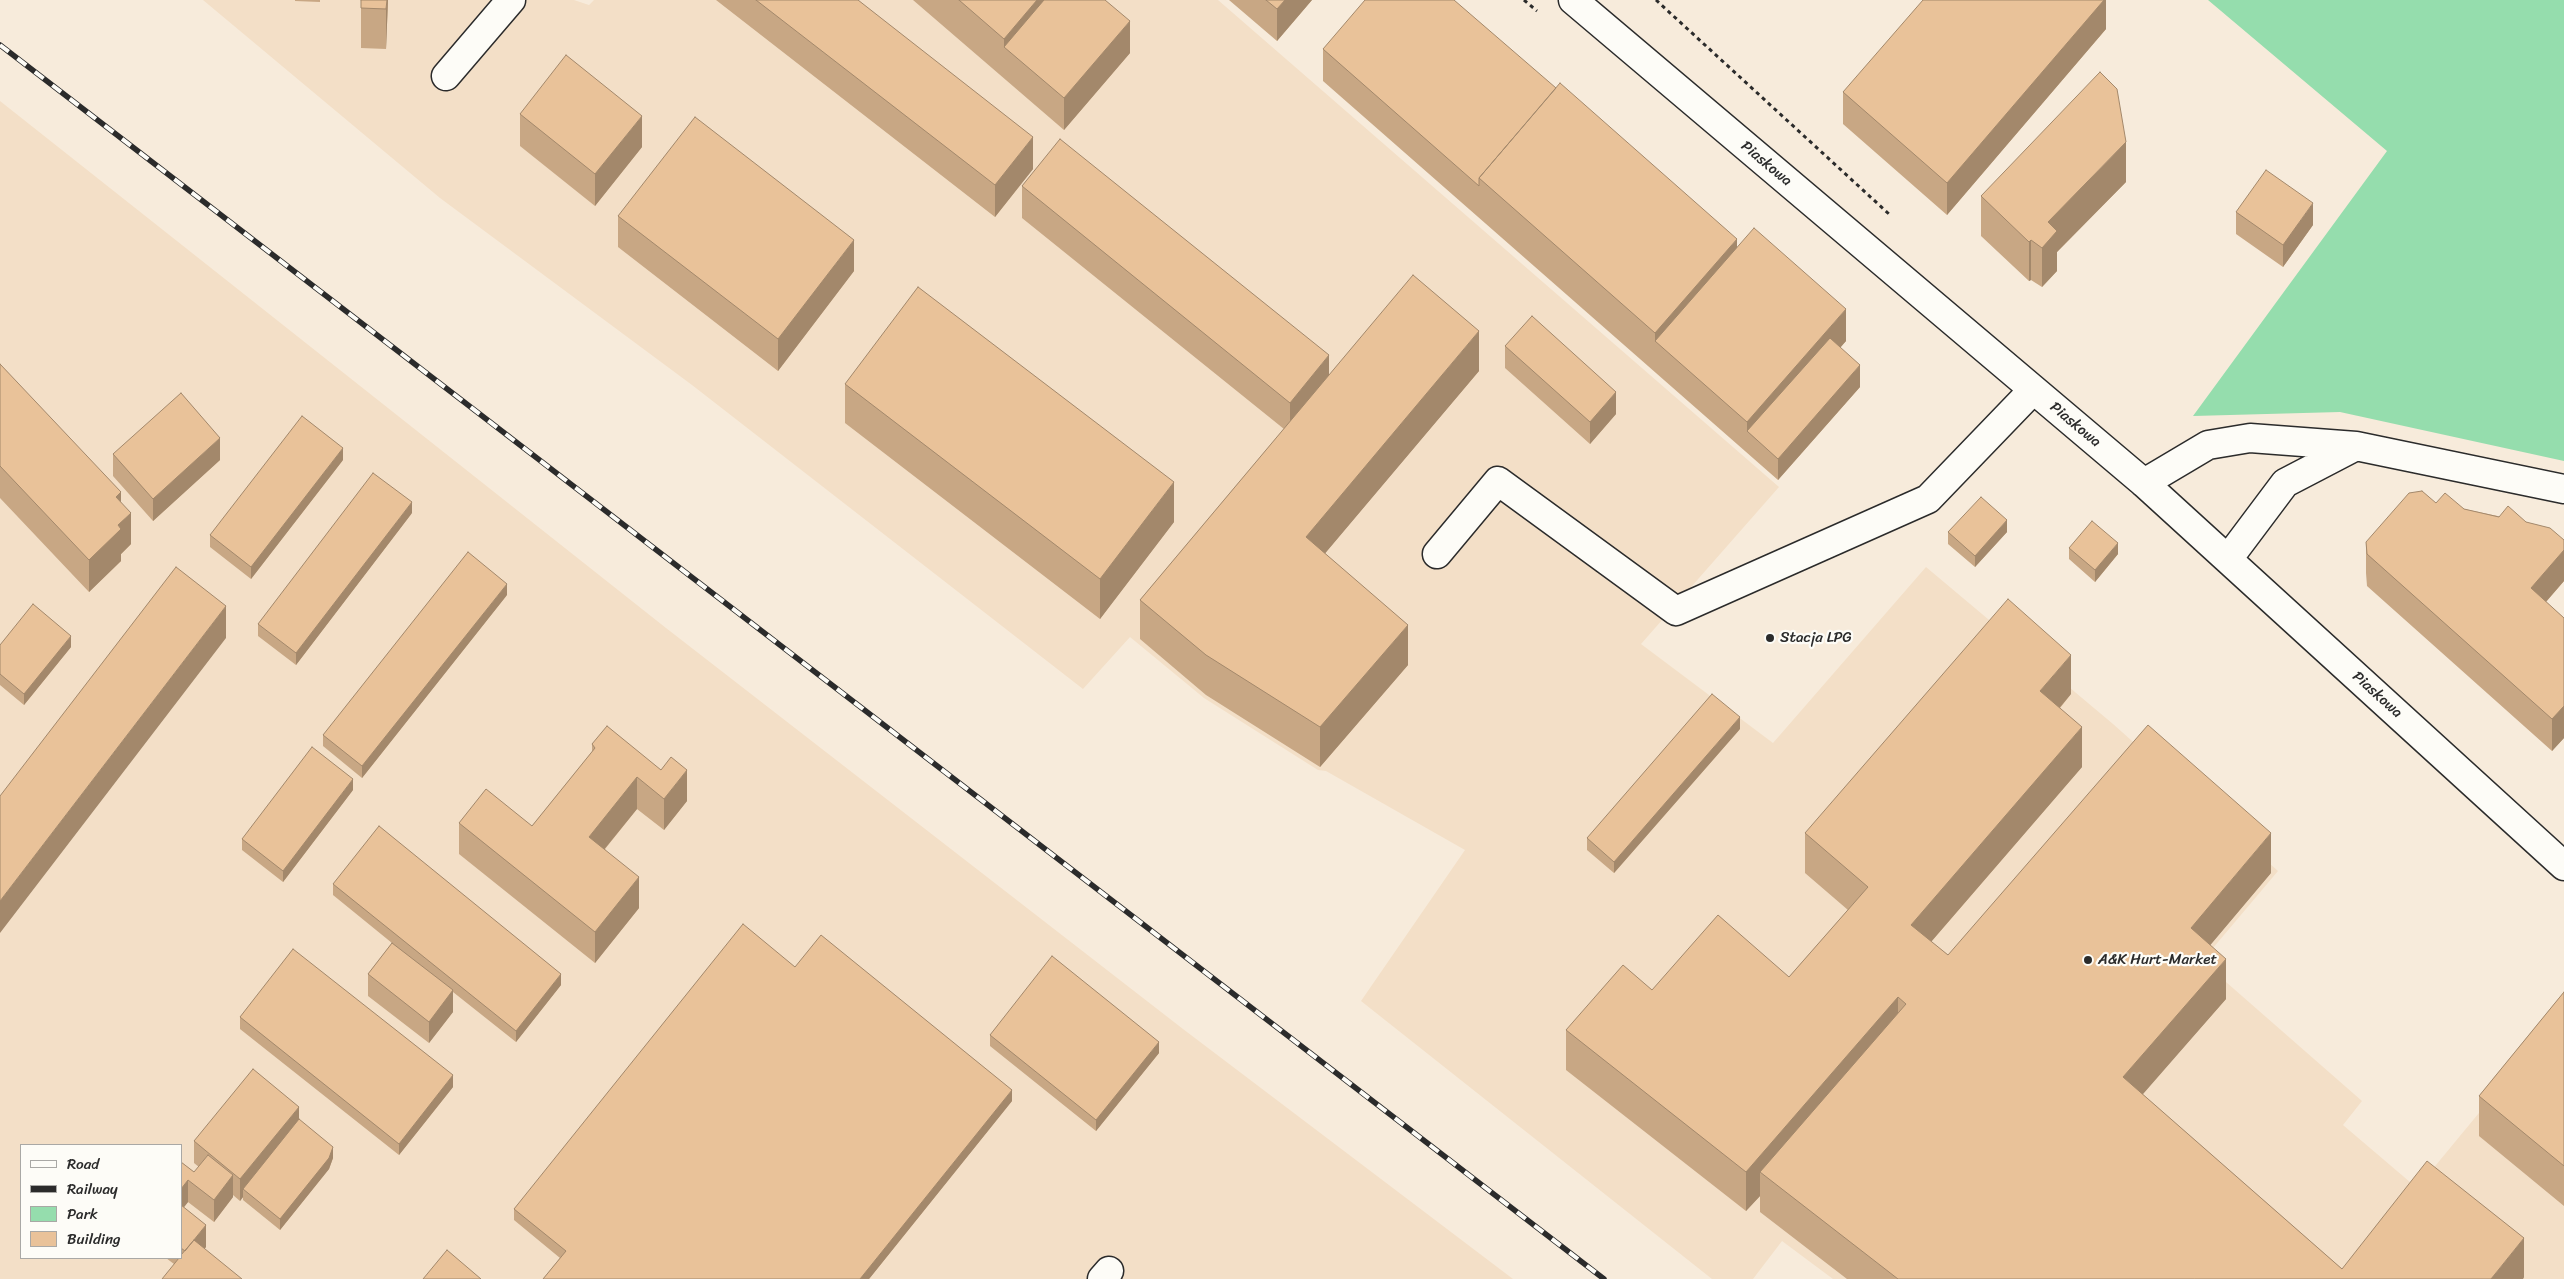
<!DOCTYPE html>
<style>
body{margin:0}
#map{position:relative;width:2564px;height:1279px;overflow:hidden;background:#f7ebdb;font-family:Sriracha,sans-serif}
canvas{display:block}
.legend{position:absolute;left:20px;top:1144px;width:162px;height:115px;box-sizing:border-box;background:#fdfcf7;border:1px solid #a9a8a5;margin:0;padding:6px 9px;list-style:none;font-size:15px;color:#2b2b2b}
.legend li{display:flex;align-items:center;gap:10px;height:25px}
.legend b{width:25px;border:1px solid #a9a8a5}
</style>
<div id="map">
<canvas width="2564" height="1279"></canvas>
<ul class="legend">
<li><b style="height:6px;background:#fdfcf7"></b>Road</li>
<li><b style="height:6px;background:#2b2b2b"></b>Railway</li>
<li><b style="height:14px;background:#95ddad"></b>Park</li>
<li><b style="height:14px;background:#e9c299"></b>Building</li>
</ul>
</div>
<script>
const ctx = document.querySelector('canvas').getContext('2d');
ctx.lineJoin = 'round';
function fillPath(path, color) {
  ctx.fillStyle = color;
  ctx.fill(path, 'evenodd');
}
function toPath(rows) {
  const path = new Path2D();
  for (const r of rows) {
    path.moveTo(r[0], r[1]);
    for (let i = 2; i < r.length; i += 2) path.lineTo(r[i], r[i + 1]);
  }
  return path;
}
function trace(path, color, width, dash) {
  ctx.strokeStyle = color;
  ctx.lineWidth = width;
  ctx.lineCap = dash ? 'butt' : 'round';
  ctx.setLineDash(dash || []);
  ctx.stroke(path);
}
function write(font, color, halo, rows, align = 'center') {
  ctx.font = font + ' Sriracha,sans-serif';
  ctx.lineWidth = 4.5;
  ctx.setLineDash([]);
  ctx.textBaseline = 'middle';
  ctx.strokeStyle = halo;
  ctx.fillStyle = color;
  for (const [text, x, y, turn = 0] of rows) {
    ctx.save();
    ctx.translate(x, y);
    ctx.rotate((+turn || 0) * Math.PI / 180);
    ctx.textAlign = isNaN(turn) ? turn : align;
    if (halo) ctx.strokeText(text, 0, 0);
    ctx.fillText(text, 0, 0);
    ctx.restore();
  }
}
const built = toPath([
 [203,0,574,0,589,5,594,0,1218,0,1779,487,1641,644,1773,743,1926,567,2113,724,2278,871,2202,961,2362,1101,2343,1125,2417,1188,2564,1010,2564,1279,1833,1279,1782,1241,1753,1279,1712,1279,1361,1001,1465,850,1326,771,1318,770,1204,698,1130,637,1083,689,692,385,440,198],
 [0,101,666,628,1183,1029,1513,1279,0,1279],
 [21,1145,181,1145,181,1258,21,1258]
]);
const green = toPath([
 [2208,0,2564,0,2564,461,2340,412,2193,416,2387,151]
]);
const path = toPath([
 [1524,0,1537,11],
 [1656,0,1889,214]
]);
const minor = toPath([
 [1573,0,2144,483,2564,866],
 [446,76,511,0],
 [2144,483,2208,445,2250,438,2356,446,2564,489],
 [1437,554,1498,481,1676,611,1928,499,2033,390],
 [2228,559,2285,483,2356,446],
 [1102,1279,1109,1271]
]);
const rail = toPath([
 [0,45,1604,1279]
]);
const wall = toPath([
 [295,0,320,0,320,2,295,1],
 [361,0,388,0,386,49,361,48],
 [716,0,858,0,1033,169,995,217],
 [913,0,1105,0,1130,53,1064,130],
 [1229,0,1312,0,1277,41],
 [2106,0,2106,29,1947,215,1843,124,1843,92],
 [1323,49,1737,247,1846,341,1840,348,1860,387,1778,480,1323,81],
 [520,114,642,147,595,206,520,146],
 [2126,182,2057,252,2057,271,2042,287,2031,280,2029,281,1981,236,1981,196],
 [1022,186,1329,375,1479,371,1325,553,1408,665,1320,767,1206,695,1140,639,1140,600,1284,429,1022,218],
 [2236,212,2313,225,2283,267,2236,234],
 [618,216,854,271,778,371,618,247],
 [1505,346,1616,414,1590,444,1505,368],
 [0,364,121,502,131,544,121,554,121,561,89,592,0,498],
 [845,384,1174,522,1100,619,845,423],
 [113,454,220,460,153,521,113,476],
 [343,460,251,579,210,547,210,535],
 [2436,503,2526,522,2564,540,2564,581,2546,602,2564,618,2564,738,2552,751,2367,586,2366,573,2366,542],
 [412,513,296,665,258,636,258,624],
 [1948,532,2007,532,1975,567,1948,544],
 [2069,548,2118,554,2095,582,2069,559],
 [507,595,362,778,323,746,323,735],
 [0,645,71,647,24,705,0,685],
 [2071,694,2060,708,2082,767,1931,942,1948,955,2271,873,2210,945,2226,999,2142,1094,2342,1269,2524,1277,2523,1279,1847,1279,1760,1212,1760,1196,1746,1211,1566,1070,1566,1030,1652,990,1789,977,1848,910,1805,873,1805,833],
 [1740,729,1614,873,1587,850,1587,838],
 [592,744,687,801,664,830,637,809,605,849,639,908,595,963,459,854,459,823,532,826,592,752],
 [353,790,283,882,242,850,242,839],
 [333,884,561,985,516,1042,453,992,453,1012,429,1043,368,996,368,974,392,943,333,895],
 [795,967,1012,1101,869,1279,543,1279,560,1258,514,1220,514,1209],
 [2564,992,2564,1206,2479,1136,2479,1096],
 [240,1017,453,1087,399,1155,240,1029],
 [990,1035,1159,1053,1096,1131,990,1046],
 [299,1119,333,1158,329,1169,280,1230,243,1200,243,1197,240,1201,233,1195,233,1197,214,1222,188,1202,184,1207,206,1247,204,1249,174,1264,166,1258,181,1258,181,1162,194,1172,199,1167,194,1163,194,1141]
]);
const shadedWall = toPath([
 [387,0,388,0,386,49,386,9],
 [1037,0,1070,0,1004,47,1004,39],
 [1285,0,1312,0,1277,41,1277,9],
 [2104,0,2106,0,2106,29,1947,215,1947,183],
 [1130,21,1130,53,1064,130,1064,98],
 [642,116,642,147,595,206,595,174],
 [1033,137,1033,169,995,217,995,185],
 [2126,142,2126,182,2057,252,2057,271,2042,287,2042,248,2048,222],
 [2313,203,2313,225,2283,267,2283,245],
 [1737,239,1737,279,1655,341,1655,333],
 [854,240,854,271,778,371,778,339],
 [2031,240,2031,280,2029,281,2029,242],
 [1846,309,1846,341,1758,441,1747,431,1747,422],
 [1479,331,1479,371,1306,576,1306,537],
 [1329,355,1329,387,1290,434,1290,403],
 [1860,365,1860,387,1778,480,1778,459],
 [1616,392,1616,414,1590,444,1590,422],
 [220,438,220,460,153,521,153,499],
 [343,448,343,460,251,579,251,567],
 [1174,482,1174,522,1100,619,1100,579],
 [121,492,121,522,131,513,131,544,121,554,121,561,89,592,89,560,116,497],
 [412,502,412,513,296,665,296,653],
 [2007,520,2007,532,1975,567,1975,556],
 [2118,543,2118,554,2095,582,2095,570],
 [2564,550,2564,581,2531,619,2531,588],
 [507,584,507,595,362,778,362,766],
 [226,606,226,638,0,933,0,901],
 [1408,625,1408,665,1320,767,1320,727],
 [71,636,71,647,24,705,24,694],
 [2071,655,2071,694,2040,731,2040,691],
 [2564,706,2564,738,2552,751,2552,719],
 [1740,717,1740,729,1614,873,1614,862],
 [2082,727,2082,767,1911,965,1911,925],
 [687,770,687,801,664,830,664,799],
 [637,777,637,809,589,868,589,837],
 [353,779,353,790,283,882,283,871],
 [2271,833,2271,873,2191,968,2191,928],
 [639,877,639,908,595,963,595,932],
 [2226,959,2226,999,2123,1117,2123,1077],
 [561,974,561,985,516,1042,516,1031],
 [453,990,453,1012,429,1043,429,1022],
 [1898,997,1898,1037,1760,1172,1760,1196,1746,1211,1746,1172],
 [1159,1042,1159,1053,1096,1131,1096,1120],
 [453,1075,453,1087,399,1155,399,1144],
 [1012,1090,1012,1101,869,1279,860,1279],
 [299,1107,299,1129,243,1189,243,1197,240,1201,240,1179],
 [333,1147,333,1158,329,1169,280,1230,280,1219],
 [233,1175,233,1197,214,1222,214,1200],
 [188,1180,188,1202,181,1211,181,1189],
 [206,1225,206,1247,185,1273,185,1251],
 [2524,1238,2524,1277,2523,1279,2491,1279]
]);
const building = toPath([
 [361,0,387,0,386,9,361,8,361,0],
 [756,0,858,0,1033,137,995,185,756,0],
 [959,0,1037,0,1004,39,959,0],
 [1044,0,1105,0,1130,21,1064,98,1004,47,1044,0],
 [1266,0,1285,0,1277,9,1266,0],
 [1365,0,1454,0,1556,88,1479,178,1479,186,1323,49,1365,0],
 [1923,0,2104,0,1947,183,1843,92,1923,0],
 [566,55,642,116,595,174,520,114,566,55],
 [2100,72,2117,89,2126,142,2048,222,2057,231,2042,248,2031,240,2029,242,1981,196,2100,72],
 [1560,83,1737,239,1655,333,1479,178,1560,83],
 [695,117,854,240,778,339,618,216,695,117],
 [1060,139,1329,355,1290,403,1022,186,1060,139],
 [2266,170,2313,203,2283,245,2236,212,2266,170],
 [1754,228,1846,309,1747,422,1655,341,1754,228],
 [1413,275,1479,331,1306,537,1408,625,1320,727,1206,655,1140,600,1413,275],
 [918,287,1174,482,1100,579,845,384,918,287],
 [1532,316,1616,392,1590,422,1505,346,1532,316],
 [1830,338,1860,365,1778,459,1747,431,1830,338],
 [0,364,121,492,116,497,131,513,118,525,121,529,89,560,0,466,0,364],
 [181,393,220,438,153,499,113,454,181,393],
 [302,416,343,448,251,567,210,535,302,416],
 [373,473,412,502,296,653,258,624,373,473],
 [2422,491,2436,503,2445,493,2464,509,2499,517,2508,506,2526,522,2550,528,2564,540,2564,550,2531,588,2564,618,2564,706,2552,719,2367,554,2366,542,2409,493,2422,491],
 [1981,497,2007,520,1975,556,1948,532,1981,497],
 [2092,521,2118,543,2095,570,2069,548,2092,521],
 [468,552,507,584,362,766,323,735,468,552],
 [176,567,226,606,0,901,0,796,176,567],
 [2008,599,2071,655,2040,691,2082,727,1911,925,1948,955,2148,725,2271,833,2191,928,2226,959,2123,1077,2342,1269,2427,1161,2524,1238,2491,1279,1898,1279,1760,1172,1906,1004,1898,997,1746,1172,1566,1030,1623,965,1652,990,1718,915,1789,977,1868,887,1805,833,2008,599],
 [33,604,71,636,24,694,0,674,0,645,33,604],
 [1712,694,1740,717,1614,862,1587,838,1712,694],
 [607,726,661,770,671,757,687,770,664,799,637,777,589,837,639,877,595,932,459,823,486,789,532,826,595,748,592,744,607,726],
 [312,747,353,779,283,871,242,839,312,747],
 [379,826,561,974,516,1031,333,884,379,826],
 [743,924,795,967,821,935,1012,1090,860,1279,543,1279,566,1251,514,1209,743,924],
 [392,943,453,990,429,1022,368,974,392,943],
 [293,949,453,1075,399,1144,240,1017,293,949],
 [1052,956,1159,1042,1096,1120,990,1035,1052,956],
 [2564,992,2564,1166,2479,1096,2564,992],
 [253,1069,299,1107,240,1179,194,1141,253,1069],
 [299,1119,333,1147,329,1158,280,1219,243,1189,299,1119],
 [208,1155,233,1175,214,1200,188,1180,181,1189,181,1162,194,1172,208,1155],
 [181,1205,206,1225,185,1251,181,1248,181,1205],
 [194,1240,242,1279,162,1279,179,1258,181,1258,181,1255,194,1240],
 [447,1250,481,1279,423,1279,447,1250]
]);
const markers = [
 [1770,638,5,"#2b2b2b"],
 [2088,960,5,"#2b2b2b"]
];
const streetNames = [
 ["Piaskowa",1766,164,40],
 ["Piaskowa",2075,425,40],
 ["Piaskowa",2377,695,42]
];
const poiNames = [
 ["Stacja LPG",1780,638],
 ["A&K Hurt-Market",2098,960]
];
fillPath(built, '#f3dfc7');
fillPath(green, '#95ddad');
trace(minor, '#2b2b2b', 31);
trace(path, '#2b2b2b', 3, [4, 4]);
trace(minor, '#fdfcf7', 28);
trace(rail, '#2b2b2b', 5.5);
trace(rail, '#fdfcf7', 4, [11]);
fillPath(wall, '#c8a784');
fillPath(shadedWall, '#a3886b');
fillPath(building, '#e9c299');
trace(building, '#a3886b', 1);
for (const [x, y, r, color] of markers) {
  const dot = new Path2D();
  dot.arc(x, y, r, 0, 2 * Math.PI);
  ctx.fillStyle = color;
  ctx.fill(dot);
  trace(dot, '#fdfcf7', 2);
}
write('15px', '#2b2b2b', '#fdfcf7', streetNames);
write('15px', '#2b2b2b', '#fdfcf7', poiNames, 'left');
</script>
